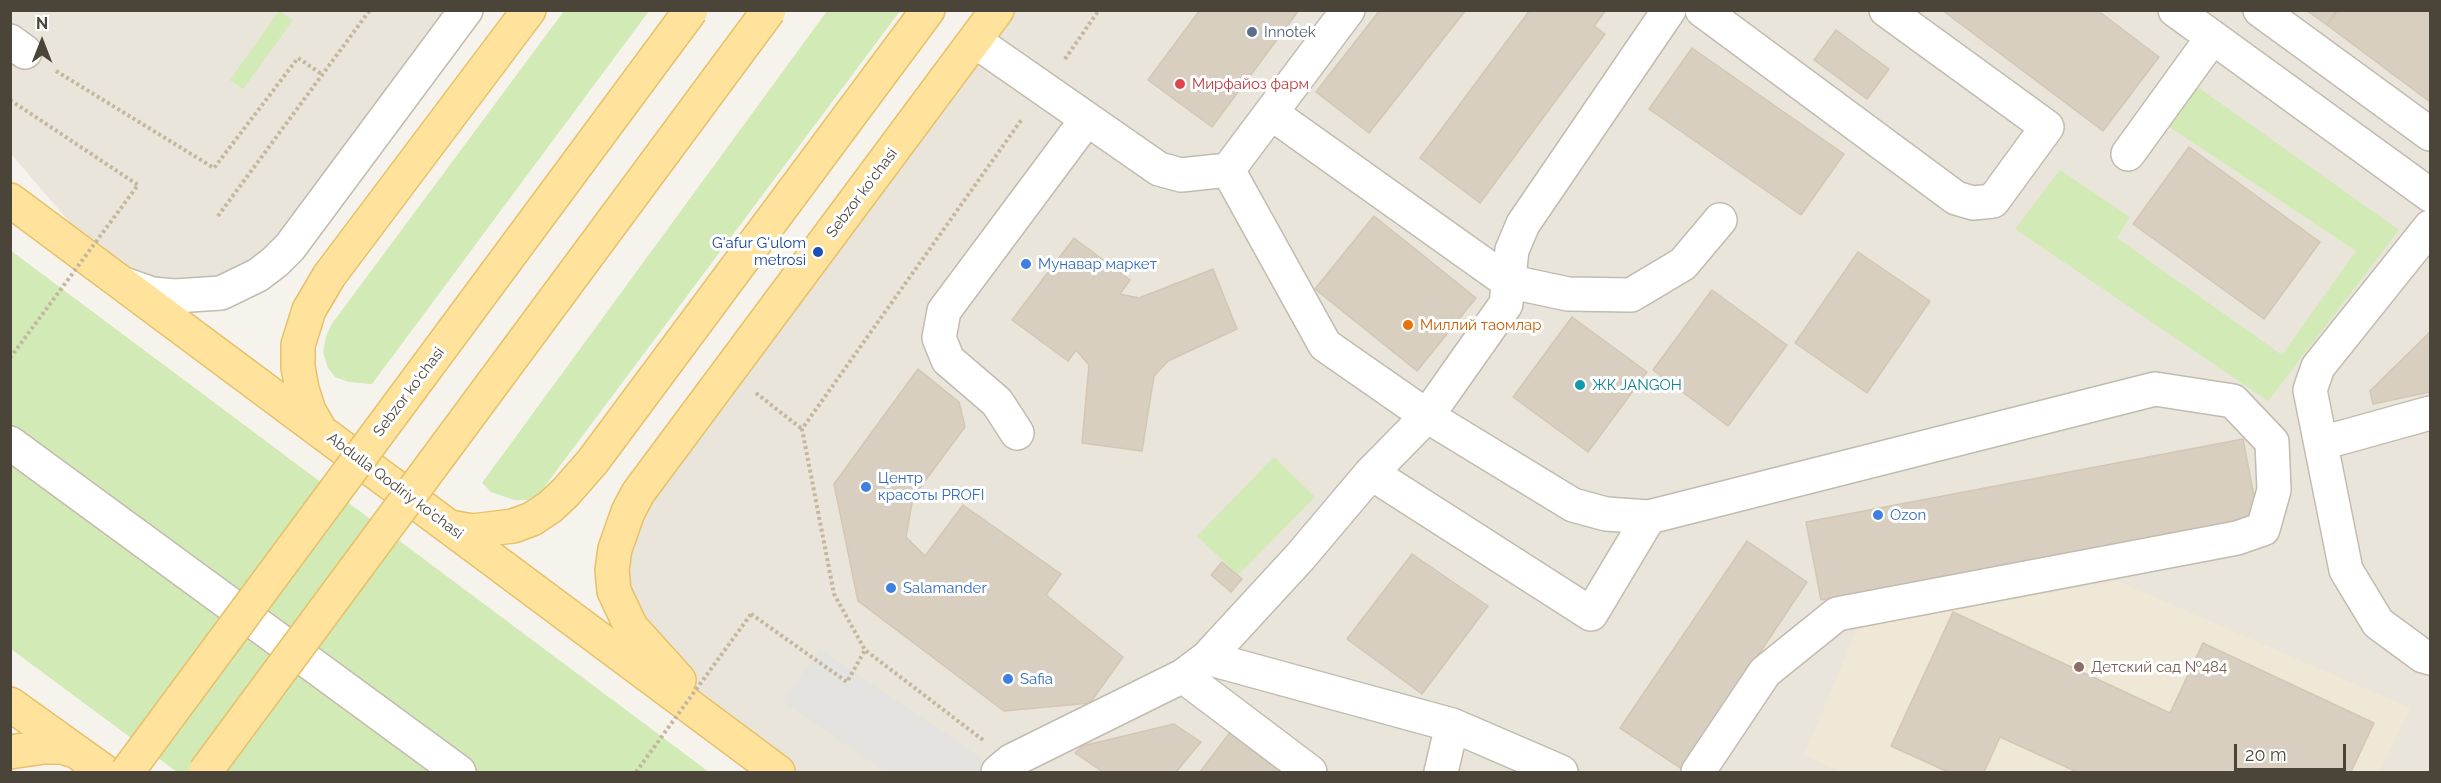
<!DOCTYPE html>
<meta charset="utf-8">
<style>
body{margin:0}
#map{position:relative;width:2441px;height:783px;overflow:hidden;background:#f6f3ec;font-family:Raleway,sans-serif}
canvas{display:block}
.frame{position:absolute;inset:0;border:12px solid #4b4439;pointer-events:none}
.north{position:absolute;left:12px;top:12px;width:60px;height:60px;-webkit-text-stroke:4px #fff;paint-order:stroke;rotate:0deg;font-size:16px;font-weight:700;line-height:24px;text-align:center;color:#4b4439}
.north::after{content:'';display:block;margin:auto;width:21px;height:27px;background:#4b4439;clip-path:polygon(50% 0,100% 100%,50% 72%,0 100%)}
.scale{position:absolute;left:2234px;top:744px;width:112px;height:27px;box-sizing:border-box;border:3px solid #4b4439;border-top:0;padding-left:8px;font-size:18px;line-height:21px;white-space:nowrap;color:#4b4439;-webkit-text-stroke:4px #fff;paint-order:stroke}
</style>
<div id="map">
<canvas width="2441" height="783"></canvas>
<div class="frame"></div>
<div class="north">N</div>
<div class="scale">20 m</div>
</div>
<script>
const ctx = document.querySelector('canvas').getContext('2d');
ctx.lineJoin = 'round';
function fillPath(path, color) {
  ctx.fillStyle = color;
  ctx.fill(path, 'evenodd');
}
function toPath(rows) {
  const path = new Path2D();
  for (const r of rows) {
    path.moveTo(r[0], r[1]);
    for (let i = 2; i < r.length; i += 2) path.lineTo(r[i], r[i + 1]);
  }
  return path;
}
function trace(path, color, width, dash) {
  ctx.strokeStyle = color;
  ctx.lineWidth = width;
  ctx.lineCap = dash ? 'butt' : 'round';
  ctx.setLineDash(dash || []);
  ctx.stroke(path);
}
function write(font, color, halo, rows, align = 'center') {
  ctx.font = font + ' Raleway,sans-serif';
  ctx.lineWidth = 6;
  ctx.setLineDash([]);
  ctx.textBaseline = 'middle';
  ctx.strokeStyle = halo;
  ctx.fillStyle = color;
  for (const [text, x, y, turn = 0] of rows) {
    ctx.save();
    ctx.translate(x, y);
    ctx.rotate((+turn || 0) * Math.PI / 180);
    ctx.textAlign = isNaN(turn) ? turn : align;
    if (halo) ctx.strokeText(text, 0, 0);
    ctx.fillText(text, 0, 0);
    ctx.restore();
  }
}
const residential = toPath([
 [10,11,466,11,258,275,122,283,11,154],
 [997,11,2430,11,2430,772,778,772,631,627,615,549]
]);
const education = toPath([
 [2117,581,2410,708,2380,772,1841,772,1804,755,1858,627]
]);
const green = toPath([
 [279,11,293,20,243,89,230,80],
 [564,11,649,11,372,384,349,382,335,377,328,368,323,352,326,337,331,325],
 [827,11,900,11,539,494,527,500,514,500,491,492,482,483],
 [2192,83,2399,230,2268,401,2015,229,2060,170,2130,217,2117,238,2282,355,2356,251,2168,126],
 [10,250,709,772,177,772,11,649],
 [1274,457,1315,497,1238,575,1197,536]
]);
const parking = toPath([
 [820,649,971,751,995,772,885,772,783,701]
]);
const building = toPath([
 [1200,10,1299,10,1212,127,1148,80,1200,10],
 [1380,10,1466,10,1369,133,1316,92,1380,10],
 [1530,10,1606,10,1594,26,1605,34,1480,203,1420,158,1530,10],
 [1942,10,2097,10,2159,57,2103,131,1942,10],
 [2306,10,2337,10,2327,25,2306,10],
 [2338,10,2430,10,2430,102,2327,25,2338,10],
 [1836,30,1889,69,1867,99,1814,60,1836,30],
 [1692,48,1844,154,1801,215,1649,109,1692,48],
 [2189,147,2320,242,2264,319,2133,224,2189,147],
 [1374,216,1476,298,1417,371,1315,289,1374,216],
 [1074,238,1130,280,1120,294,1139,298,1213,269,1237,329,1168,361,1154,376,1142,451,1082,443,1089,365,1076,350,1068,361,1012,320,1074,238],
 [1858,252,1930,301,1867,393,1795,343,1858,252],
 [1712,290,1787,345,1728,426,1653,370,1712,290],
 [1572,317,1647,372,1588,452,1513,397,1572,317],
 [2430,332,2430,392,2373,404,2370,391,2430,332],
 [918,369,959,402,965,427,913,497,906,537,925,556,963,505,1061,574,1046,595,1123,657,1090,703,1004,711,858,601,834,484,918,369],
 [2243,439,2258,517,1821,600,1806,522,2243,439],
 [1747,541,1807,582,1682,769,1620,728,1747,541],
 [1412,554,1488,606,1422,694,1347,639,1412,554],
 [1222,562,1242,579,1231,592,1211,575,1222,562],
 [1953,612,2170,713,2203,643,2374,723,2351,772,2077,772,2000,737,1984,772,1948,772,1891,746,1953,612],
 [1174,724,1201,742,1176,772,1103,772,1075,753,1082,746,1174,724],
 [1232,730,1290,772,1200,772,1232,730]
]);
const path = toPath([
 [1065,59,1099,10],
 [56,71,214,168,298,58,323,75],
 [10,100,138,185],
 [218,216,370,10],
 [756,393,802,429],
 [751,614,847,682,865,650],
 [983,740,865,650,834,594,802,429,1022,119]
]);
const minor = toPath([
 [1669,10,1523,224,1512,250,1506,304,1427,416,1573,505,1606,514,1649,517,2155,389,2233,401,2272,442,2274,490,2263,529,2237,538,1837,614,1765,672,1698,772],
 [1702,10,1956,198,1973,203,1993,201,2047,127,1886,10],
 [2175,10,2430,195],
 [2260,10,2430,134],
 [10,41,25,52],
 [975,41,1159,169,1181,175,1228,170,1348,10],
 [1271,113,1507,281,1568,294,1631,295,1683,264,1720,220],
 [2128,154,2212,38],
 [2430,227,2318,367,2310,390,2346,570,2378,623,2423,656,2430,658],
 [124,284,152,294,175,296,221,293,258,275,275,262,290,247,466,10],
 [1017,433,997,402,948,360,939,338,944,311,1087,119],
 [10,443,459,772],
 [2322,443,2430,413],
 [1371,473,1591,614,1649,517],
 [1207,658,1452,725,1561,772],
 [1183,676,1310,772],
 [998,772,1011,761,1183,676,1207,658,1300,557,1371,473,1427,416,1325,345,1228,170],
 [1441,772,1452,725]
]);
const major = toPath([
 [10,200,778,772],
 [320,430,309,411,302,389,298,367,298,345,309,310,329,276,529,10],
 [450,527,472,531,513,526,532,519,550,507,566,492,593,461,928,10],
 [679,680,631,627,614,591,612,570,615,549,628,512,638,493,997,10],
 [10,704,105,772],
 [10,752,44,747,62,747,75,751]
]);
const pathBridge = toPath([
 [10,358,138,185],
 [636,772,751,614]
]);
const majorBridge = toPath([
 [127,772,691,10],
 [205,772,769,10]
]);
const markers = [
 [1252,32,6,"#5c6f8a"],
 [1180,84,6,"#e0444e"],
 [818,252,6,"#1a4fb4"],
 [1026,264,6,"#3f7fe0"],
 [1408,325,6,"#e8710a"],
 [1580,385,6,"#0f9aa8"],
 [866,487,6,"#3f7fe0"],
 [1878,515,6,"#3f7fe0"],
 [891,588,6,"#3f7fe0"],
 [2079,667,6,"#8d6e63"],
 [1008,679,6,"#3f7fe0"]
];
const serviceNames = [
 ["Innotek",1264,32]
];
const healthNames = [
 ["Мирфайоз фарм",1192,84]
];
const streetNames = [
 ["Sebzor ko‘chasi",862,193,-53],
 ["Sebzor ko‘chasi",409,392,-53],
 ["Abdulla Qodiriy ko'chasi",395,486,37]
];
const transitNames = [
 ["G'afur G'ulom",806,243],
 ["metrosi",806,260]
];
const shopNames = [
 ["Мунавар маркет",1038,264],
 ["Центр",878,478],
 ["красоты PROFI",878,495],
 ["Ozon",1890,515],
 ["Salamander",903,588],
 ["Safia",1020,679]
];
const foodNames = [
 ["Миллий таомлар",1420,325]
];
const cultureNames = [
 ["ЖК JANGOH",1592,385]
];
const educationNames = [
 ["Детский сад №484",2091,667]
];
fillPath(residential, '#eae5da');
fillPath(education, '#efe8d6');
fillPath(green, '#d2eab5');
fillPath(parking, '#e5e3e0');
fillPath(building, '#d8cfc1');
trace(building, '#d3c7b4', 1.5);
trace(minor, '#c2bbae', 36);
trace(major, '#e6c16a', 36);
trace(path, '#c4b79f', 4, [3, 3]);
trace(minor, '#fff', 33);
trace(major, '#ffe39c', 33);
trace(majorBridge, '#e6c16a', 36, []);
trace(pathBridge, '#c4b79f', 4, [3, 3]);
trace(majorBridge, '#ffe39c', 33);
for (const [x, y, r, color] of markers) {
  const dot = new Path2D();
  dot.arc(x, y, r, 0, 2 * Math.PI);
  ctx.fillStyle = color;
  ctx.fill(dot);
  trace(dot, '#fff', 2);
}
write('15px', '#4e5e75', '#fff', serviceNames, 'left');
write('15px', '#be3a42', '#fff', healthNames, 'left');
write('15px', '#4b4439', '#fff', streetNames);
write('15px', '#164399', '#fff', transitNames, 'right');
write('15px', '#366cbe', '#fff', shopNames, 'left');
write('15px', '#c56008', '#fff', foodNames, 'left');
write('15px', '#0d838f', '#fff', cultureNames, 'left');
write('15px', '#785e54', '#fff', educationNames, 'left');
</script>
